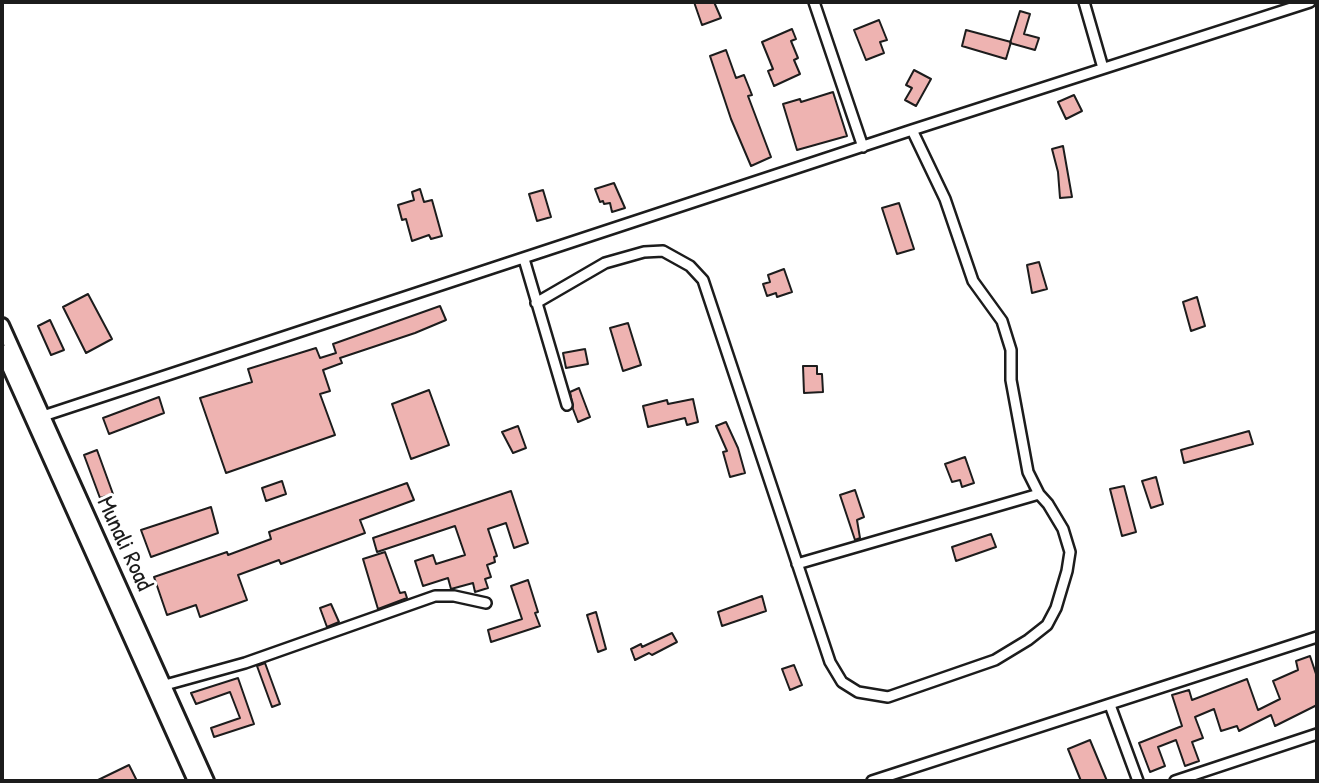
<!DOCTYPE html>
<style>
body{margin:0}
#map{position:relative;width:1319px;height:783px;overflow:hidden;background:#fff;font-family:"Patrick Hand",sans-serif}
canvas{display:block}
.frame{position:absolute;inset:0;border:4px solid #1c1c1c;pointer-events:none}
</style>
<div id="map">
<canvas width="1319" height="783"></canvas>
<div class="frame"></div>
</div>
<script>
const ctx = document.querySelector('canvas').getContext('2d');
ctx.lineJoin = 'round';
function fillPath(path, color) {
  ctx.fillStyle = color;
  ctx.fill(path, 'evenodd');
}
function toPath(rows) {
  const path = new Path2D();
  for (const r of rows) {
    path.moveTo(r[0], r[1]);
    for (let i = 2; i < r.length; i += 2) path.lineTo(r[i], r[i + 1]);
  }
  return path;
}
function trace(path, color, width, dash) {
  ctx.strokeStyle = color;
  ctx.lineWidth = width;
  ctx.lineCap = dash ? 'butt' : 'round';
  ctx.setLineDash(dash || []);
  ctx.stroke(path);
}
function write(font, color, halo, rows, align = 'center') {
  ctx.font = font + ' "Patrick Hand",sans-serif';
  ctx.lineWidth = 6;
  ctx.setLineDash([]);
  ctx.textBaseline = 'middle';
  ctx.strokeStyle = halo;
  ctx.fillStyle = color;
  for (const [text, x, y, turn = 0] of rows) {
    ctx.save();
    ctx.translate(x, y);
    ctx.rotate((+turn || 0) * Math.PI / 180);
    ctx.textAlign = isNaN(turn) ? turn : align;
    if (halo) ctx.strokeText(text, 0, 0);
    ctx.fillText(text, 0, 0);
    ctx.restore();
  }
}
const building = toPath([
 [694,2,714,2,721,18,702,25,694,2],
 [1020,11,1030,14,1024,34,1039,38,1035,50,1010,43,1020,11],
 [879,20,887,40,880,42,884,53,866,60,854,30,879,20],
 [792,29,796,39,791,41,798,58,794,60,800,74,774,86,768,71,773,69,762,42,792,29],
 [966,30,1011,42,1006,59,962,46,966,30],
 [726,50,736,78,744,75,752,95,748,96,771,157,751,166,731,119,710,56,726,50],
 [914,70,931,79,916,106,905,100,912,88,906,85,914,70],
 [833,92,847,136,797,150,783,104,800,99,801,102,833,92],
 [1074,95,1082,111,1066,119,1058,102,1074,95],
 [1063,146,1072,197,1060,198,1058,172,1052,149,1063,146],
 [614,183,625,208,612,212,610,203,604,204,603,201,600,202,595,189,614,183],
 [420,189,424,202,432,200,442,236,431,239,429,235,412,241,406,219,402,220,398,205,414,200,412,192,420,189],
 [543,190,551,217,537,221,529,194,543,190],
 [899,203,914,249,897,254,882,208,899,203],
 [1039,262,1047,289,1032,293,1027,265,1039,262],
 [784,269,792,292,777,297,776,293,767,296,763,284,770,282,768,275,784,269],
 [88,294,112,339,86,353,63,307,88,294],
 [1197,297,1205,326,1191,331,1183,302,1197,297],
 [440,306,446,320,415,333,340,358,342,363,323,370,330,391,320,394,335,435,226,473,200,398,252,382,248,369,316,348,320,358,336,353,333,344,440,306],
 [50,320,64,350,51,355,38,326,50,320],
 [628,323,641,365,623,371,610,328,628,323],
 [585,349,588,364,566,368,563,353,585,349],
 [803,366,817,366,817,374,822,374,823,392,804,393,803,366],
 [579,388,590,417,578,422,573,409,570,392,579,388],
 [429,390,449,445,411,459,392,404,429,390],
 [159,397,164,413,109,434,103,418,159,397],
 [693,399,698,422,687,425,685,418,648,427,643,406,667,400,668,404,693,399],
 [726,422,738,448,745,473,730,477,723,452,727,451,716,426,726,422],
 [518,426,526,448,513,453,502,432,518,426],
 [1249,431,1253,444,1184,463,1181,450,1249,431],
 [97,450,113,494,100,498,84,455,97,450],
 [965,457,974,483,962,487,960,480,952,482,945,464,965,457],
 [1156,477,1163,504,1151,508,1142,481,1156,477],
 [282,481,286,494,266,501,262,488,282,481],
 [407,483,414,500,360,520,365,533,281,564,279,560,238,575,247,600,200,617,196,605,167,615,154,577,227,552,228,555,271,539,269,532,407,483],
 [1124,486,1136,532,1122,536,1110,489,1124,486],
 [855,490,864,517,857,520,860,538,855,540,840,495,855,490],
 [511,491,528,543,514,548,506,523,488,529,497,556,494,557,495,562,487,565,491,577,485,579,488,588,475,592,473,583,451,589,448,578,423,586,415,561,433,555,436,564,465,555,455,526,377,552,373,538,511,491],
 [211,507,218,533,151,557,141,530,211,507],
 [991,534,996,547,956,561,952,547,991,534],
 [385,552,400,593,405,592,407,598,378,609,363,559,385,552],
 [528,580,538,612,535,613,540,626,491,642,488,630,522,619,511,586,528,580],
 [762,596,766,611,722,626,718,612,762,596],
 [331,604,339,622,327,627,320,608,331,604],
 [596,612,606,649,598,652,587,615,596,612],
 [672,633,677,642,652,655,649,653,635,660,631,649,641,644,642,647,672,633],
 [1310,656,1317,677,1317,705,1275,726,1271,715,1239,731,1237,726,1221,731,1214,709,1195,717,1203,738,1192,742,1199,761,1185,766,1176,740,1158,747,1165,766,1150,772,1139,743,1182,726,1172,695,1189,690,1192,700,1247,679,1258,710,1280,699,1273,681,1298,670,1296,661,1310,656],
 [265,663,280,704,272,707,257,666,265,663],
 [794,665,802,685,790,690,782,669,794,665],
 [238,678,254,724,214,737,211,728,240,718,230,692,196,704,191,693,238,678],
 [1090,740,1107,781,1081,781,1068,749,1090,740],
 [129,765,137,781,96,781,129,765]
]);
const minor = toPath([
 [814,2,863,147],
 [1084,2,1103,68],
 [524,259,567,405],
 [536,303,605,263,644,252,663,251,690,266,703,280,830,662,842,682,858,692,888,697,995,660,1028,640,1047,625,1056,608,1067,571,1070,552,1063,529,1048,504,1039,494,1028,472,1011,380,1011,350,1002,321,973,281,945,199,912,130],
 [37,418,912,130,1310,2],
 [797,564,1039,494],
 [158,687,245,663,435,596,454,596,486,603],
 [1110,705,1138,781],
 [872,781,1317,637],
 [1175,781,1317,734]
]);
const secondary = toPath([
 [2,325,207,781],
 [2,351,195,781]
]);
const streetNames = [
 ["Munali Road",124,544,65]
];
fillPath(building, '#eeb3b1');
trace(building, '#1c1c1c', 2);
trace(minor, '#1c1c1c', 14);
trace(secondary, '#1c1c1c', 18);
trace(minor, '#fff', 9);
trace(secondary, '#fff', 12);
write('24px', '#1c1c1c', '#fff', streetNames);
</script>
